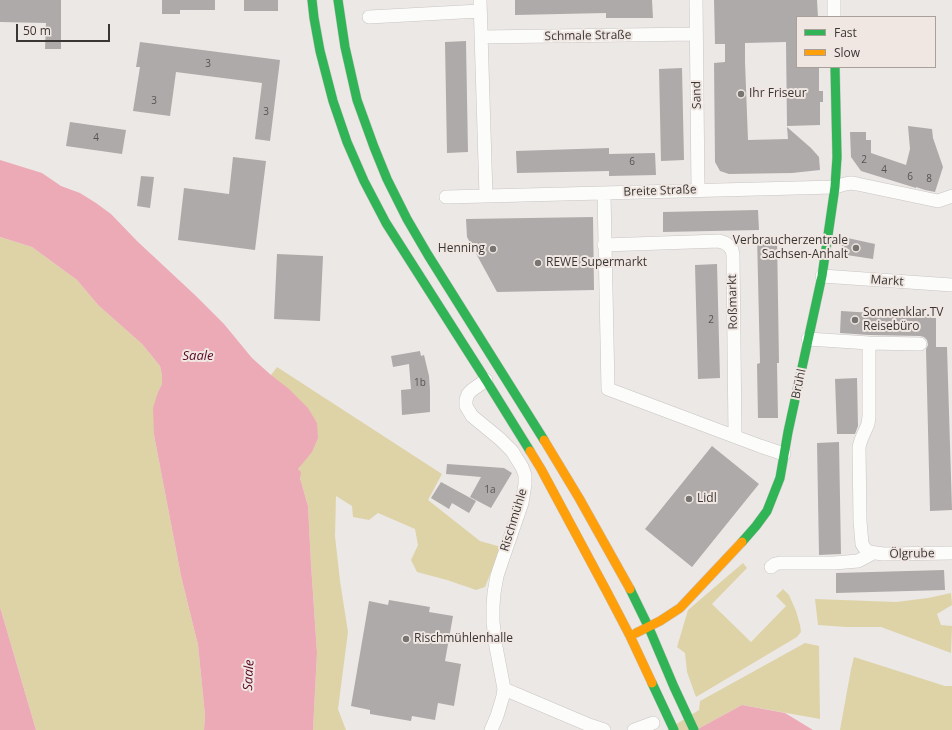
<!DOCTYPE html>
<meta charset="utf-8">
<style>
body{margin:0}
#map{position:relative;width:952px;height:730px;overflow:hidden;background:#ece8e6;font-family:"Open Sans",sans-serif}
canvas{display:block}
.legend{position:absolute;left:796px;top:16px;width:140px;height:52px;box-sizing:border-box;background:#f0e7e2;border:1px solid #a7a09c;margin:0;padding:5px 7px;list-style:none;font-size:12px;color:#3a3634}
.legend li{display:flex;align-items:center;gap:8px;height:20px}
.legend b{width:20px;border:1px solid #a7a09c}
.scale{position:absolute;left:16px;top:24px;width:94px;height:18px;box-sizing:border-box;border:2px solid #3a3634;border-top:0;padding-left:5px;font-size:12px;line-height:14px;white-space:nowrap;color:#3a3634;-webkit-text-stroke:3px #f0e7e2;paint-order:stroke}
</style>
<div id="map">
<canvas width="952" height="730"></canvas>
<ul class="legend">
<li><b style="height:5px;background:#30b455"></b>Fast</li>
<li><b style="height:5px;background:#ff9f0a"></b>Slow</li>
</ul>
<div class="scale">50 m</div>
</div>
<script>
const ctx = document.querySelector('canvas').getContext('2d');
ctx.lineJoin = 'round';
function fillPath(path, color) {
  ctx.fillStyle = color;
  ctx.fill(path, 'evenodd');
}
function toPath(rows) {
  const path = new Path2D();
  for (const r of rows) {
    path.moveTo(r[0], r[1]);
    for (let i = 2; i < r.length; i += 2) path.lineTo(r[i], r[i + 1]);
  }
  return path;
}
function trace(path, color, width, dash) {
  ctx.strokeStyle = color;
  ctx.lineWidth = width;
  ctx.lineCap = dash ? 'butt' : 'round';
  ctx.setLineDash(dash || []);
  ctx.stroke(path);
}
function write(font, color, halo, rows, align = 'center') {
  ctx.font = font + ' "Open Sans",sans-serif';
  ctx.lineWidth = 4;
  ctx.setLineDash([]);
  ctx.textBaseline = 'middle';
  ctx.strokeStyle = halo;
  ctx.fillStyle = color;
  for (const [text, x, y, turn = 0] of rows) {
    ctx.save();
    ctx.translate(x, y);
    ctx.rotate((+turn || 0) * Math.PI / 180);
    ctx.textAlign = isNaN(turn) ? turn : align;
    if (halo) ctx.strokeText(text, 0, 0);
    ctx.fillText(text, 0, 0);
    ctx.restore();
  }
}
const green = toPath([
 [0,237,32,247,77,280,98,305,142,344,160,366,162,375,162,384,158,392,154,435,181,576,198,645,205,715,204,730,36,730,0,607],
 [277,367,442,474,428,500,480,541,501,547,485,587,476,590,447,580,417,572,411,560,418,545,415,529,378,513,369,520,353,517,352,506,336,496,335,536,340,581,348,632,338,709,346,730,313,730,317,653,311,564,308,506,300,478,298,469,301,465,271,375],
 [743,563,747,568,712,604,751,642,786,606,776,596,783,589,789,595,796,611,800,625,801,632,797,637,696,697,687,672,685,653,677,647,688,610],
 [951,593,952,605,937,614,941,625,952,626,951,653,881,627,846,627,818,625,815,599,896,602,928,598],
 [805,643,819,646,820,719,742,705,696,730,667,730,699,710,700,701],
 [854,657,945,686,952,686,952,730,840,730,851,669]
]);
const water = toPath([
 [0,160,42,173,61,186,80,193,96,203,111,214,137,241,196,296,224,324,252,358,271,375,289,389,308,408,317,423,318,438,312,452,298,469,301,472,300,478,308,506,311,564,317,653,313,730,204,730,205,715,198,645,181,576,154,435,153,408,158,392,162,384,162,375,160,366,142,344,98,305,77,280,32,247,0,237],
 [0,607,36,730,0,730],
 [742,705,785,713,813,730,696,730]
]);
const building = toPath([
 [0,0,61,0,61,49,45,49,46,23,0,22],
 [162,0,215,0,215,10,180,10,180,14,162,14],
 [244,0,278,0,278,11,244,11],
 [515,0,652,0,653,18,606,18,606,13,515,15],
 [714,0,817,0,818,17,797,17,797,67,819,67,819,91,823,91,823,102,820,102,820,125,787,126,786,42,745,43,745,62,748,140,788,139,787,127,811,148,819,157,820,170,792,173,729,174,720,171,715,162,714,63,725,62,725,44,715,44],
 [466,41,468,152,447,153,445,42],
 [140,42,280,60,270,141,255,139,262,83,176,72,170,116,133,111,140,67,136,67],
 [682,68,684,160,661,161,659,69],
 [70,122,126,130,122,154,66,146],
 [908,126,932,129,933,138,943,167,935,192,925,190,916,187,916,188,861,171,851,157,850,132,866,132,866,140,871,140,871,153,906,165,910,149],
 [609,148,609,154,655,153,656,175,609,176,609,171,517,173,516,151],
 [233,157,266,161,255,250,178,240,184,188,229,194],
 [141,176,154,177,150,208,137,206],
 [758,210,759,230,663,232,663,212],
 [593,217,594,290,497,292,467,237,466,219],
 [757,236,777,236,779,363,777,363,778,418,758,418,757,364,760,363],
 [843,237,875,244,873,259,840,254],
 [277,254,323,256,320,321,274,319],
 [717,264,720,378,698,379,695,265],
 [841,311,904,315,936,318,936,347,947,347,952,510,930,511,926,349,928,345,927,340,924,337,920,336,869,335,840,333],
 [420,351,421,356,424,355,429,376,430,390,430,412,402,415,401,390,411,389,409,364,393,367,391,356],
 [857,378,858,426,855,434,837,434,835,379],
 [839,442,841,554,819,555,817,443],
 [712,446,759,484,692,567,645,529],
 [447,464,504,468,512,473,491,508,470,497,481,477,446,474],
 [441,482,476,501,469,513,452,503,449,509,431,498],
 [944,570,945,590,836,593,836,573],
 [389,600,430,607,429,612,453,616,445,661,461,664,454,706,438,703,435,720,412,716,411,721,370,714,370,710,351,706,369,601,388,605]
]);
const street = toPath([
 [480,0,486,196],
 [696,0,698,190],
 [834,0,834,17],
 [369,17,480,11],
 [481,37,696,34],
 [604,193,608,389,760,446,784,454],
 [446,197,486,196,835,187,845,184,851,183,857,184,938,201,952,196],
 [604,245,719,241,725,243,729,246,732,250,733,255,735,436],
 [822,276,952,285],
 [808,339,869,343,920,344],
 [869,343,869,417,868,424,861,440,859,447,860,521,862,544,866,550,869,552,883,554,952,553],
 [486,380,472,390,468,394,466,400,466,406,472,416,500,439,512,451,522,467,525,475,525,484,522,503,502,561,497,576,494,593,493,606,493,622,496,647,502,678,504,689,503,696,497,716,491,730],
 [771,567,775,564,780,563,834,563,858,561,873,553],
 [504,689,589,725,604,730],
 [634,730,653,723]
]);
const fast = toPath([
 [312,0,314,18,320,51,333,101,347,142,364,181,386,223,486,380,530,451],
 [338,0,345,47,357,100,374,147,387,179,407,219,428,255,544,440],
 [742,542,756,526,767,511,780,478,788,432,822,276,835,187,837,157,835,67],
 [630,589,649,628,674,687,694,730],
 [652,683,674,730]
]);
const slow = toPath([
 [544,440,579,498,630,589],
 [530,451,541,469,607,592,630,636,652,683],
 [636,633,660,621,680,608,742,542]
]);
const markers = [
 [741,94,4,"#787472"],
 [856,248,4,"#787472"],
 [493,249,4,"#787472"],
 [538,263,4,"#787472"],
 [855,320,4,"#787472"],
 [689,499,4,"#787472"],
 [406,639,4,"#787472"]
];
const numberNames = [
 ["3",208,64],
 ["3",154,101],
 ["3",266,112],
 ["4",96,138],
 ["2",864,160],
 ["6",632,162],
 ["4",884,170],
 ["6",910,177],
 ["8",929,179],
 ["2",711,320],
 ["1b",420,383],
 ["1a",490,490]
];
const streetNames = [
 ["Schmale Straße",588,36,-1],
 ["Sand",697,95,-91],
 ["Breite Straße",660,191,-2],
 ["Markt",887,281,4],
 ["Roßmarkt",733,302,-91],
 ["Brühl",799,384,-78],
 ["Rischmühle",514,520,-73],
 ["Ölgrube",912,554,-1]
];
const poiNames = [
 ["Ihr Friseur",749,94],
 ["Verbraucherzentrale",848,241,"right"],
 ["Sachsen-Anhalt",848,255,"right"],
 ["Henning",485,249,"right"],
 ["REWE Supermarkt",546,263],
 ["Sonnenklar.TV",863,313],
 ["Reisebüro",863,327],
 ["Lidl",697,499],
 ["Rischmühlenhalle",414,639]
];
const waterNames = [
 ["Saale",198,356],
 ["Saale",249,675,-87]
];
fillPath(green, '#ded3a7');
fillPath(water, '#ecaab6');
fillPath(building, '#aeaaa9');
trace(street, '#c8c4c3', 14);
trace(fast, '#c8c4c3', 10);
trace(slow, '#c8c4c3', 10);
trace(street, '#fcfcfb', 13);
trace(fast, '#30b455', 9);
trace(slow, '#ff9f0a', 9);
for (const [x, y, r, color] of markers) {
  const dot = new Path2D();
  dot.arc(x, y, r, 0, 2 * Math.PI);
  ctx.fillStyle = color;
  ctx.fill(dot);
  trace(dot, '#f0e7e2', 1.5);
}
write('10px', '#575351', null, numberNames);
write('12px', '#3a3634', '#f0e7e2', streetNames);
write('12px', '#3a3634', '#f0e7e2', poiNames, 'left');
write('italic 13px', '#5a0825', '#f0e7e2', waterNames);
</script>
